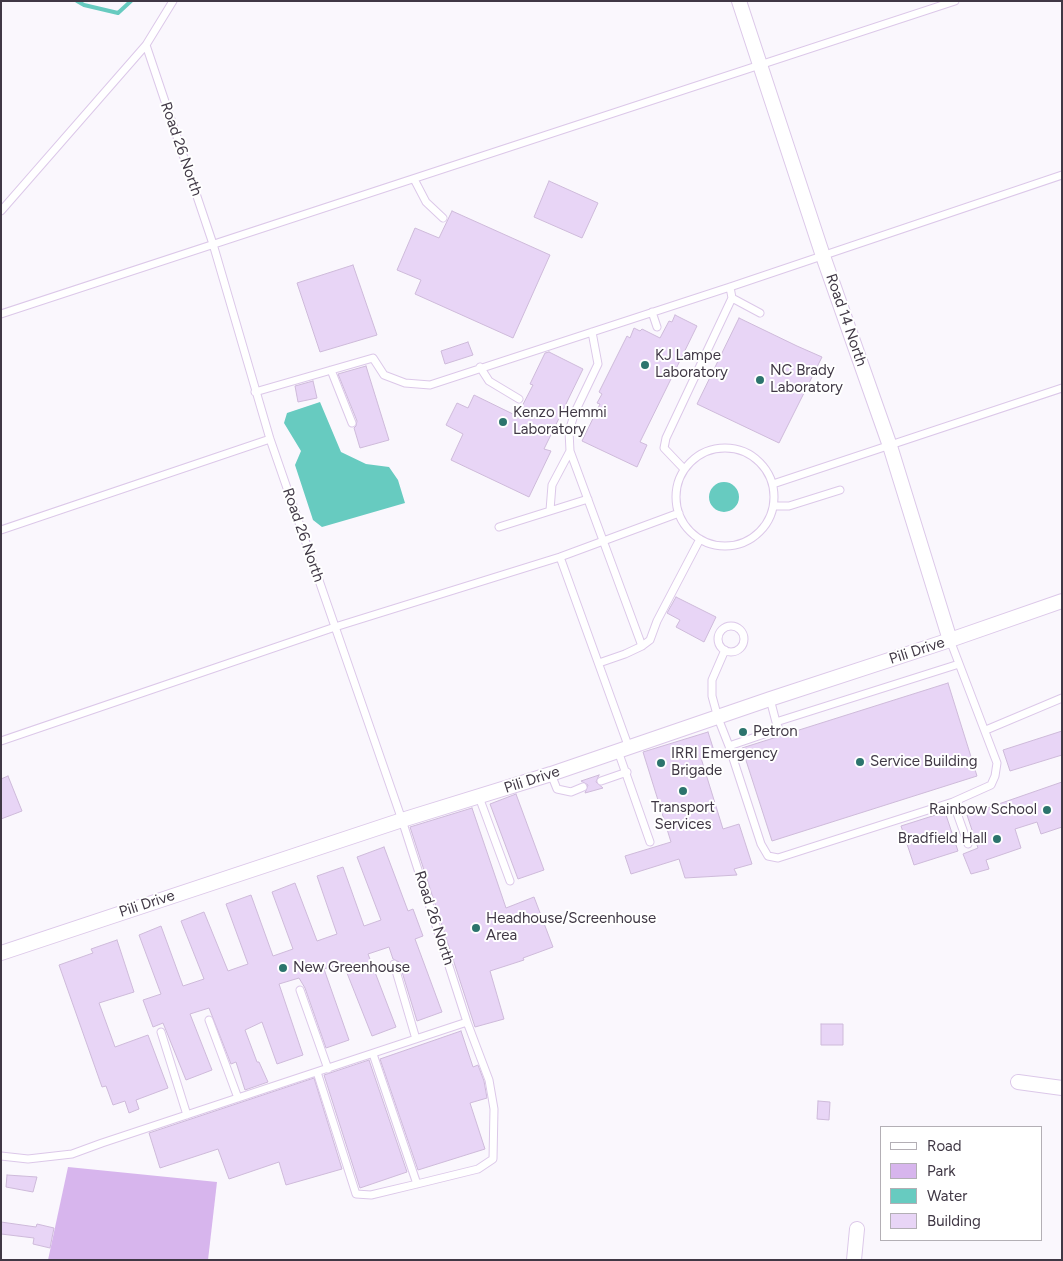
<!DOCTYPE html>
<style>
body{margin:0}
#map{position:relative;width:1063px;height:1261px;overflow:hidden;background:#faf7fd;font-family:Figtree,sans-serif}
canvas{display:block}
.frame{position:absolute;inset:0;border:2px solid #403845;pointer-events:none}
.legend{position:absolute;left:880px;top:1126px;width:162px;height:115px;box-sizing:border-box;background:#fff;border:1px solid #b3afb5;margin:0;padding:6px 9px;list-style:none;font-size:15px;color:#403845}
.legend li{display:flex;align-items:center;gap:10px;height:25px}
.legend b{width:25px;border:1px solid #b3afb5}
</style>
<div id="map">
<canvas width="1063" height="1261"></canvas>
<div class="frame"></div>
<ul class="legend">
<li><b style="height:6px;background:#fff"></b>Road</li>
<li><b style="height:14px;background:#d7b5ed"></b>Park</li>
<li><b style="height:14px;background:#67cbc0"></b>Water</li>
<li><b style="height:14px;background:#e8d5f6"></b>Building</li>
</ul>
</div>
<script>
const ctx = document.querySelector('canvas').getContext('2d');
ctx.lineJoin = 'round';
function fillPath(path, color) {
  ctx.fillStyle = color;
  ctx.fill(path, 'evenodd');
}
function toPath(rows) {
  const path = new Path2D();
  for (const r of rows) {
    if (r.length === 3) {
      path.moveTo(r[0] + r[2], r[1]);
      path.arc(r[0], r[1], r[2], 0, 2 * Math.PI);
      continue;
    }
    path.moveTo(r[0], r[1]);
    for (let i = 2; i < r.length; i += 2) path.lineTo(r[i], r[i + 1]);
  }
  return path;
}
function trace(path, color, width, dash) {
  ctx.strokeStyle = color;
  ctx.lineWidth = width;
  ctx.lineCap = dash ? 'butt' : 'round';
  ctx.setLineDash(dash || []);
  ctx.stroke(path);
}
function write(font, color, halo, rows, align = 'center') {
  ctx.font = font + ' Figtree,sans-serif';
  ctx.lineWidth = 4;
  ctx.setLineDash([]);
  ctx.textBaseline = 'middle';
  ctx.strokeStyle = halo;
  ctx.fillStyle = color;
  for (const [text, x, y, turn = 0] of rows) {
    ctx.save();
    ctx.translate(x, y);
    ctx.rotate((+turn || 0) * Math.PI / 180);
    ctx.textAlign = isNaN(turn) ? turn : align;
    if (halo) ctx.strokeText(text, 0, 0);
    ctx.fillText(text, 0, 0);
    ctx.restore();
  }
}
const green = toPath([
 [68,1167,217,1182,208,1260,48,1260]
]);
const water = toPath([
 [320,402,341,452,366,464,389,467,398,480,405,503,322,527,313,520,295,465,301,451,284,423,287,413],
 [724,497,15]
]);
const stream = toPath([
 [77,1,84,5,118,13,131,1]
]);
const building = toPath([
 [549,181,598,203,582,238,534,217,549,181],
 [452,211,550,255,513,338,415,294,421,280,397,270,415,228,439,238,452,211],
 [353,265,377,335,320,352,297,283,353,265],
 [675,315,697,326,640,442,647,445,637,467,582,441,600,404,597,403,602,394,599,392,627,336,630,338,634,328,640,331,642,329,660,338,669,321,672,322,675,315],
 [739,318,797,346,822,357,779,443,697,404,739,318],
 [468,342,473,355,445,364,441,351,468,342],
 [549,352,583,369,544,449,551,451,529,497,451,460,463,434,446,425,457,403,468,408,474,395,517,416,533,385,530,384,545,353,549,352],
 [366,366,389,440,360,448,354,428,356,426,357,421,338,374,366,366],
 [313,381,317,398,298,402,295,386,313,381],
 [676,597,716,617,704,642,676,627,680,620,667,613,676,597],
 [948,683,977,776,772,841,742,748,948,683],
 [1062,731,1062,755,1010,771,1003,750,1062,731],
 [708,732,715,754,701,758,723,829,739,824,752,864,734,869,737,875,685,878,679,859,631,874,625,856,671,842,643,752,708,732],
 [599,775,596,782,603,788,585,793,588,785,581,781,599,775],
 [8,776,22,811,1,819,1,779,8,776],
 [1062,782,1062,827,1041,834,1037,822,1015,829,1021,848,986,860,989,869,971,874,963,854,978,848,967,815,1062,782],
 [516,794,544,870,518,879,490,804,516,794],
 [472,808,506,908,534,897,553,947,523,958,524,960,490,971,504,1019,475,1027,410,827,472,808],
 [945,812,958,851,914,865,901,826,945,812],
 [384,847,408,911,413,909,423,936,415,939,442,1012,417,1021,399,962,393,959,389,947,368,954,396,1027,372,1036,343,963,324,969,349,1040,326,1048,305,988,299,978,279,984,303,1055,277,1064,262,1022,245,1030,257,1062,259,1062,268,1082,245,1090,236,1062,231,1064,209,1008,190,1014,212,1070,186,1080,163,1023,153,1027,143,1000,161,994,139,935,161,926,183,986,204,979,181,921,204,912,228,971,248,964,226,904,251,895,273,956,293,949,272,892,295,883,317,941,337,934,317,876,343,867,364,926,381,920,357,857,384,847],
 [117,940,134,992,99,1003,115,1047,148,1035,168,1088,136,1100,139,1109,129,1113,125,1101,113,1105,106,1086,102,1087,59,965,93,953,91,949,117,940],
 [821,1024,843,1024,843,1045,821,1045,821,1024],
 [461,1031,473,1067,478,1065,484,1081,487,1098,470,1103,485,1149,418,1170,380,1059,461,1031],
 [369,1060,407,1172,360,1188,324,1075,369,1060],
 [314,1078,342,1169,286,1185,279,1162,229,1179,218,1149,160,1168,149,1133,314,1078],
 [818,1101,830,1102,829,1120,817,1119,818,1101],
 [7,1175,37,1177,33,1192,6,1187,7,1175],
 [1,1222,36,1227,37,1224,54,1228,50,1248,33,1244,34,1238,1,1234,1,1222]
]);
const lane = toPath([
 [146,45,213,244,270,439,402,820,467,1022],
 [414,179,426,202,443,218],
 [1,211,146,45,173,1],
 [732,298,760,313],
 [652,312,657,327],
 [1,314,955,1],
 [592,332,598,364,575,412,569,431,570,451,642,646],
 [480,367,489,381,519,399],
 [331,370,352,423],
 [255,392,373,358,384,375,405,383,430,385,730,287,1062,175],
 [725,497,49],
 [684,469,664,448,666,438,732,298,730,287],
 [773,484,1062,388],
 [774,506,789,506,840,490],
 [550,510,552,485,570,451],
 [499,527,588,499],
 [1,530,270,439],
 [560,557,629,748],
 [731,639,13],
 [725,650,712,680,712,696,718,718,729,746,761,844,768,856,778,858,953,802,991,785,995,776,997,763,950,640],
 [599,663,625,654,642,646,650,640,657,621,700,539],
 [770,699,776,722],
 [986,730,1062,698],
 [1,741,335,627,560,557,679,513],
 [729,746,779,729,776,722,959,664],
 [618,751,650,842],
 [551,774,557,789,571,792,583,787],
 [601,781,627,772],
 [479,797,510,881],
 [953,802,968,844],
 [394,964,416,1039],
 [300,990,328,1069],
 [209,1020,238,1098],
 [161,1032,187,1115],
 [373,1054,417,1184],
 [1,1156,28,1159,72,1154,102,1143,467,1022,489,1080,494,1109,493,1159,478,1169,417,1184,371,1195,356,1194,317,1072]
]);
const street = toPath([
 [739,1,823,256,890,446,950,640],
 [1,953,402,820,551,774,770,699,950,640,1062,601],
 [1018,1082,1062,1088],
 [854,1260,857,1229]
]);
const markers = [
 [645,365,5,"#2c746d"],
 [760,380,5,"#2c746d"],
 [503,422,5,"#2c746d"],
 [743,732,5,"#2c746d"],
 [860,762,5,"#2c746d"],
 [661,763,5,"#2c746d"],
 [683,791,5,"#2c746d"],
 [1047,810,5,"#2c746d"],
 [997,839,5,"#2c746d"],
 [476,928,5,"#2c746d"],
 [283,968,5,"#2c746d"]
];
const streetNames = [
 ["Road 26 North",181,149,71],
 ["Road 14 North",846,320,71],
 ["Road 26 North",303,535,71],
 ["Pili Drive",917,651,-18],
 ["Pili Drive",532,780,-18],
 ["Pili Drive",147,904,-18],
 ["Road 26 North",434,918,72]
];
const poiNames = [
 ["KJ Lampe",655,356],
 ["Laboratory",655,373],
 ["NC Brady",770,371],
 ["Laboratory",770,388],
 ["Kenzo Hemmi",513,413],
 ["Laboratory",513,430],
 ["Petron",753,732],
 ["IRRI Emergency",671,754],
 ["Brigade",671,771],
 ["Service Building",870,762],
 ["Transport",683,808,"center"],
 ["Services",683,825,"center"],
 ["Rainbow School",1037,810,"right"],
 ["Bradfield Hall",987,839,"right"],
 ["Headhouse/Screenhouse",486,919],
 ["Area",486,936],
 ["New Greenhouse",293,968]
];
fillPath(green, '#d7b5ed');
fillPath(water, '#67cbc0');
trace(stream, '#67cbc0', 4);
fillPath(building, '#e8d5f6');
trace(building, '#cebada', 1);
trace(lane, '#dcc8e9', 9);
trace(street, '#dcc8e9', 16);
trace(lane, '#fff', 7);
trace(street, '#fff', 14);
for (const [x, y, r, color] of markers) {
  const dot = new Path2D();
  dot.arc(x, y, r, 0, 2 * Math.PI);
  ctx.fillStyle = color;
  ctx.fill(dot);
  trace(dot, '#fff', 2);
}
write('15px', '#403845', '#fff', streetNames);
write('15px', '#403845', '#fff', poiNames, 'left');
</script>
